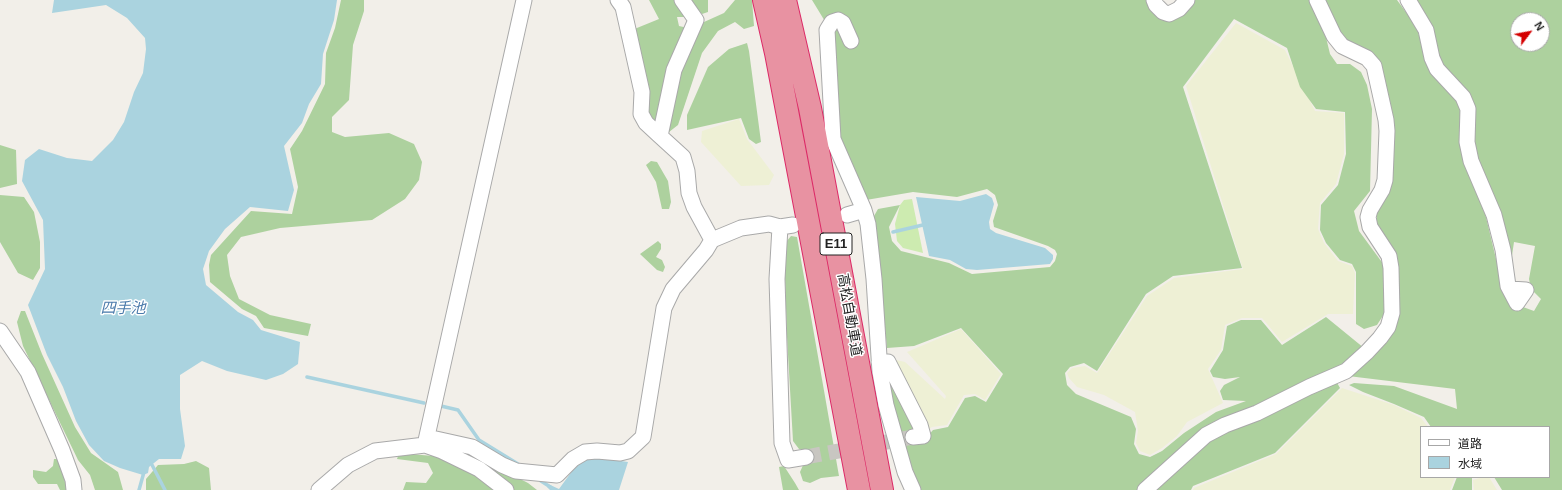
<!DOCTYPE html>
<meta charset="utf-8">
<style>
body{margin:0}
#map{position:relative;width:1562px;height:490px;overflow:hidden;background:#f2efe9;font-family:Arial,"Noto Sans JP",sans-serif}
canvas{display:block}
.legend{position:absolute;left:1420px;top:426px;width:130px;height:52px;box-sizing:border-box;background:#fff;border:1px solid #a7a7a7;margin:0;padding:5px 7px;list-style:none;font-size:12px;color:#222}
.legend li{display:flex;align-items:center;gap:8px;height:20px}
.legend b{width:20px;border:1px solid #a7a7a7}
.north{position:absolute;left:1510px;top:12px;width:40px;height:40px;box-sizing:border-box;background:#fff;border:1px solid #a7a7a7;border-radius:50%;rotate:58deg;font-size:11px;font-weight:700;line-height:16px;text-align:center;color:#222}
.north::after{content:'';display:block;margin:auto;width:14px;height:18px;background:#d40000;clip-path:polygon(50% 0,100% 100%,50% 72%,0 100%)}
</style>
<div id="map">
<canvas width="1562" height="490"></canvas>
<ul class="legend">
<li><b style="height:5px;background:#fff"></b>道路</li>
<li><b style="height:11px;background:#aad3df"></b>水域</li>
</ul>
<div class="north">N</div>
</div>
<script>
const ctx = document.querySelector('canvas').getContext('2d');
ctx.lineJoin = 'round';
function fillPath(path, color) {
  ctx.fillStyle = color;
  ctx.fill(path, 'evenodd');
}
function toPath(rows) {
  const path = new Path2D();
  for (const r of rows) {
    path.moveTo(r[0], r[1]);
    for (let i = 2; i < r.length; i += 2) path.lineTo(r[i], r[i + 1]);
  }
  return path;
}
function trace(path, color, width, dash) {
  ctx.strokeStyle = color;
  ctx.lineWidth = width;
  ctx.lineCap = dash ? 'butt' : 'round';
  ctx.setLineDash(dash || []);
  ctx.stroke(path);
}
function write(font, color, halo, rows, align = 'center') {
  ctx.font = font + ' Arial,"Noto Sans JP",sans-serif';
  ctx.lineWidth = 3;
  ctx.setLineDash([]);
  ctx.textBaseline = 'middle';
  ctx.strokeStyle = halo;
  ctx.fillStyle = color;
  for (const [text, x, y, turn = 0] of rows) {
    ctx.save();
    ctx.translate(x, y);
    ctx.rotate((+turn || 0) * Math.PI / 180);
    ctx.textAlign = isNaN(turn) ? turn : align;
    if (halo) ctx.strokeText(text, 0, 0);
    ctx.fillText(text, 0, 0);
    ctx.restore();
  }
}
const farmland = toPath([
 [1236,23,1285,50,1315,111,1344,113,1344,154,1336,184,1320,203,1318,229,1324,243,1338,261,1352,266,1355,273,1353,314,1328,314,1282,342,1262,318,1242,318,1225,325,1221,350,1208,369,1223,403,1187,422,1177,436,1162,448,1150,455,1140,451,1136,443,1138,431,1135,412,1104,395,1077,387,1069,378,1067,373,1072,368,1085,366,1097,373,1147,296,1174,278,1243,269,1186,86],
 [739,119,747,139,774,175,769,185,741,186,701,142,702,131],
 [961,329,1001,374,985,400,975,394,964,395,947,425,932,427,928,430,894,363,896,360,905,362,945,399,946,396,907,352],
 [1342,388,1394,405,1421,418,1428,427,1421,427,1421,477,1455,477,1450,490,1193,490,1194,488,1276,454],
 [1483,477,1489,477,1497,490,1474,490,1473,480]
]);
const grass = toPath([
 [912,199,923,253,903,248,897,241,895,224,900,205,904,200]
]);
const forest = toPath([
 [341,0,364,0,364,11,353,45,349,100,332,117,332,132,345,137,389,133,414,144,422,162,419,180,405,199,372,220,280,228,241,237,227,255,230,276,239,299,270,315,311,324,308,336,264,328,256,316,242,309,210,282,209,265,211,255,251,211,292,214,298,187,290,149,302,131,325,84,326,53,335,28],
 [649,0,677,0,687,17,677,17,679,26,688,28,656,124,649,113,632,30,659,19],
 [690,0,708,0,708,12,702,14],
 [735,0,752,0,754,26,744,29,735,22,718,31,702,53,678,125,669,132,666,130,677,74,692,38,704,22,724,13],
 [812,0,1148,0,1184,12,1195,0,1311,0,1323,25,1330,54,1337,64,1350,64,1361,72,1367,85,1372,109,1370,191,1354,211,1359,231,1384,265,1384,314,1377,325,1364,329,1356,324,1356,272,1352,264,1340,260,1326,243,1320,230,1321,205,1338,185,1346,154,1345,112,1316,109,1300,87,1287,48,1234,19,1183,87,1242,268,1173,276,1146,294,1097,371,1084,363,1070,367,1065,373,1067,385,1076,394,1131,417,1136,429,1134,444,1139,454,1150,457,1162,451,1184,433,1216,412,1246,401,1223,400,1220,391,1224,385,1240,377,1225,379,1213,377,1210,371,1223,350,1227,326,1241,320,1261,320,1282,345,1326,317,1364,348,1339,369,1256,408,1138,490,920,490,904,445,887,379,891,378,926,438,933,430,948,427,965,398,975,396,986,402,1003,374,961,328,914,346,887,348,874,216,878,209,900,205,889,227,892,241,901,251,949,263,972,274,1050,267,1055,261,1057,254,1055,250,1048,246,994,227,993,221,998,205,995,195,987,189,957,197,913,192,866,200,837,129,826,23],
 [1322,0,1397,0,1416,26,1427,61,1457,98,1461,115,1468,165,1485,213,1502,284,1523,307,1534,311,1541,299,1531,289,1529,279,1535,246,1514,242,1510,269,1472,146,1471,104,1446,72,1416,0,1562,0,1562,490,1502,490,1494,477,1549,477,1549,427,1431,427,1424,417,1394,404,1363,392,1349,385,1354,383,1394,386,1457,409,1455,389,1348,376,1393,330,1377,225,1377,211,1389,182,1381,67,1346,41,1338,33],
 [1518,20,1542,20,1542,44,1518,44],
 [747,43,749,51,761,142,756,144,749,139,741,118,687,130,687,115,708,67,729,49],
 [0,145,16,150,17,184,0,188],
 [651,161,657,162,668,181,671,202,669,209,662,209,656,182,646,165],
 [0,195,24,197,34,212,40,242,40,268,33,280,18,273,0,242],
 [791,236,797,237,839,476,821,478,810,483,803,481,800,472,804,463,808,461,808,450,799,449,793,441,787,337,784,248,786,242],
 [658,241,661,244,661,249,656,257,662,260,665,267,663,272,657,270,640,254],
 [21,311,25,311,42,354,75,427,91,453,118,472,123,490,95,490,90,475,78,460,23,346,17,322],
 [1336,381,1340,388,1275,453,1193,486,1191,490,1153,490,1209,439],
 [455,450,479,458,528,483,537,490,403,490,406,482,426,483,433,473,428,463,397,459,399,453,433,456],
 [54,459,59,459,67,490,60,490,57,484,38,484,33,477,33,470,46,472,53,466],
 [196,461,209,468,211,490,146,490,146,479,158,465,184,464],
 [784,466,795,483,799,490,783,490,779,467],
 [1457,477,1472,477,1472,490,1452,490]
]);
const water = toPath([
 [54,0,337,0,334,20,323,54,321,84,309,104,302,123,284,146,294,190,288,211,250,207,225,229,209,251,203,269,206,285,238,312,253,320,261,330,300,342,298,364,283,374,266,380,227,371,202,361,180,375,180,409,185,446,181,459,159,459,149,467,148,473,143,475,120,468,104,461,89,445,76,421,63,387,47,355,28,305,45,269,43,220,22,181,25,160,39,149,67,158,92,161,113,140,124,122,134,92,143,73,146,49,145,38,127,18,106,5,52,13],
 [986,194,992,198,994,204,989,222,990,229,996,233,1045,248,1053,255,1053,259,1050,264,977,270,966,269,950,260,929,256,916,197,960,201],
 [594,457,628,462,619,490,550,490,547,487,548,484,559,489,575,467,583,460]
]);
const stream = toPath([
 [893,232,927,224],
 [307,377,424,403],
 [441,406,458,410,479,440,518,464],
 [150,461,165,490],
 [541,481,555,490],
 [139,490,144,472]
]);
const minorTunnel = toPath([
 [806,457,913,437]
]);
const minor = toPath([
 [618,0,623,7,642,92,641,114,646,123,660,136],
 [682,0,696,20,674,70,660,136,683,157,687,171,689,193,694,207,712,240],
 [1154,0,1156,5,1163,12,1169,14,1179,9,1187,0],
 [1408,0,1426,30,1432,58,1437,69,1463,97,1468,109,1467,142,1471,161,1494,215,1503,250,1508,286,1517,303,1526,290,1510,289],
 [851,41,843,23,838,20,832,22,827,30,833,139,864,210],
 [847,215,864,210,868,224,874,279,880,372,886,405,905,472,913,490],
 [780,227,777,279,782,443,788,460,806,457],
 [0,331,28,372,62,450,73,480,74,490],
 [879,362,888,362,920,425,923,436,913,437],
 [427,437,472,447,502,465,516,471,557,475,573,459,585,452,597,451,620,453,628,451,643,437,664,308,673,289,706,250,712,240,741,228,769,224,780,227,793,225],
 [425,445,524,0],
 [319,490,348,465,375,451,425,445,442,451,479,469,506,490],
 [1145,490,1206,435,1225,425,1257,413,1309,387,1346,371,1367,352,1380,338,1388,327,1392,313,1391,268,1389,256,1370,227,1368,217,1370,210,1382,190,1385,180,1387,131,1386,120,1374,66,1367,58,1342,46,1334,36,1317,0]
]);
const highway = toPath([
 [764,0,776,53,859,490],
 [785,0,810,108,882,490]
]);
const shields = [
 [836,244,32]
];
const shieldNames = [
 ["E11",836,244]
];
const streetNames = [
 ["高松自動車道",849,315,80]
];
const waterNames = [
 ["四手池",123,309]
];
fillPath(farmland, '#eef0d5');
fillPath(grass, '#cdebb0');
fillPath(forest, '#add19e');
fillPath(water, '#aad3df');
trace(stream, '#aad3df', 3.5);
trace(minorTunnel, '#c8c6c1', 15, [15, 8]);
trace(minor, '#a9a9a9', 17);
trace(highway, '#dc2a67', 24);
trace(minor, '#fff', 15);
trace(highway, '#e892a2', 22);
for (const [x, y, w] of shields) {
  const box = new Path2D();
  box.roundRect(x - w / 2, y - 11, w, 22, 3);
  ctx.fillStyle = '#fff';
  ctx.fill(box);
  trace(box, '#222', 1);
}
write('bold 13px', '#222', null, shieldNames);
write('14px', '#222', '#fff', streetNames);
write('italic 15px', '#4a7aab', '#fff', waterNames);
</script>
